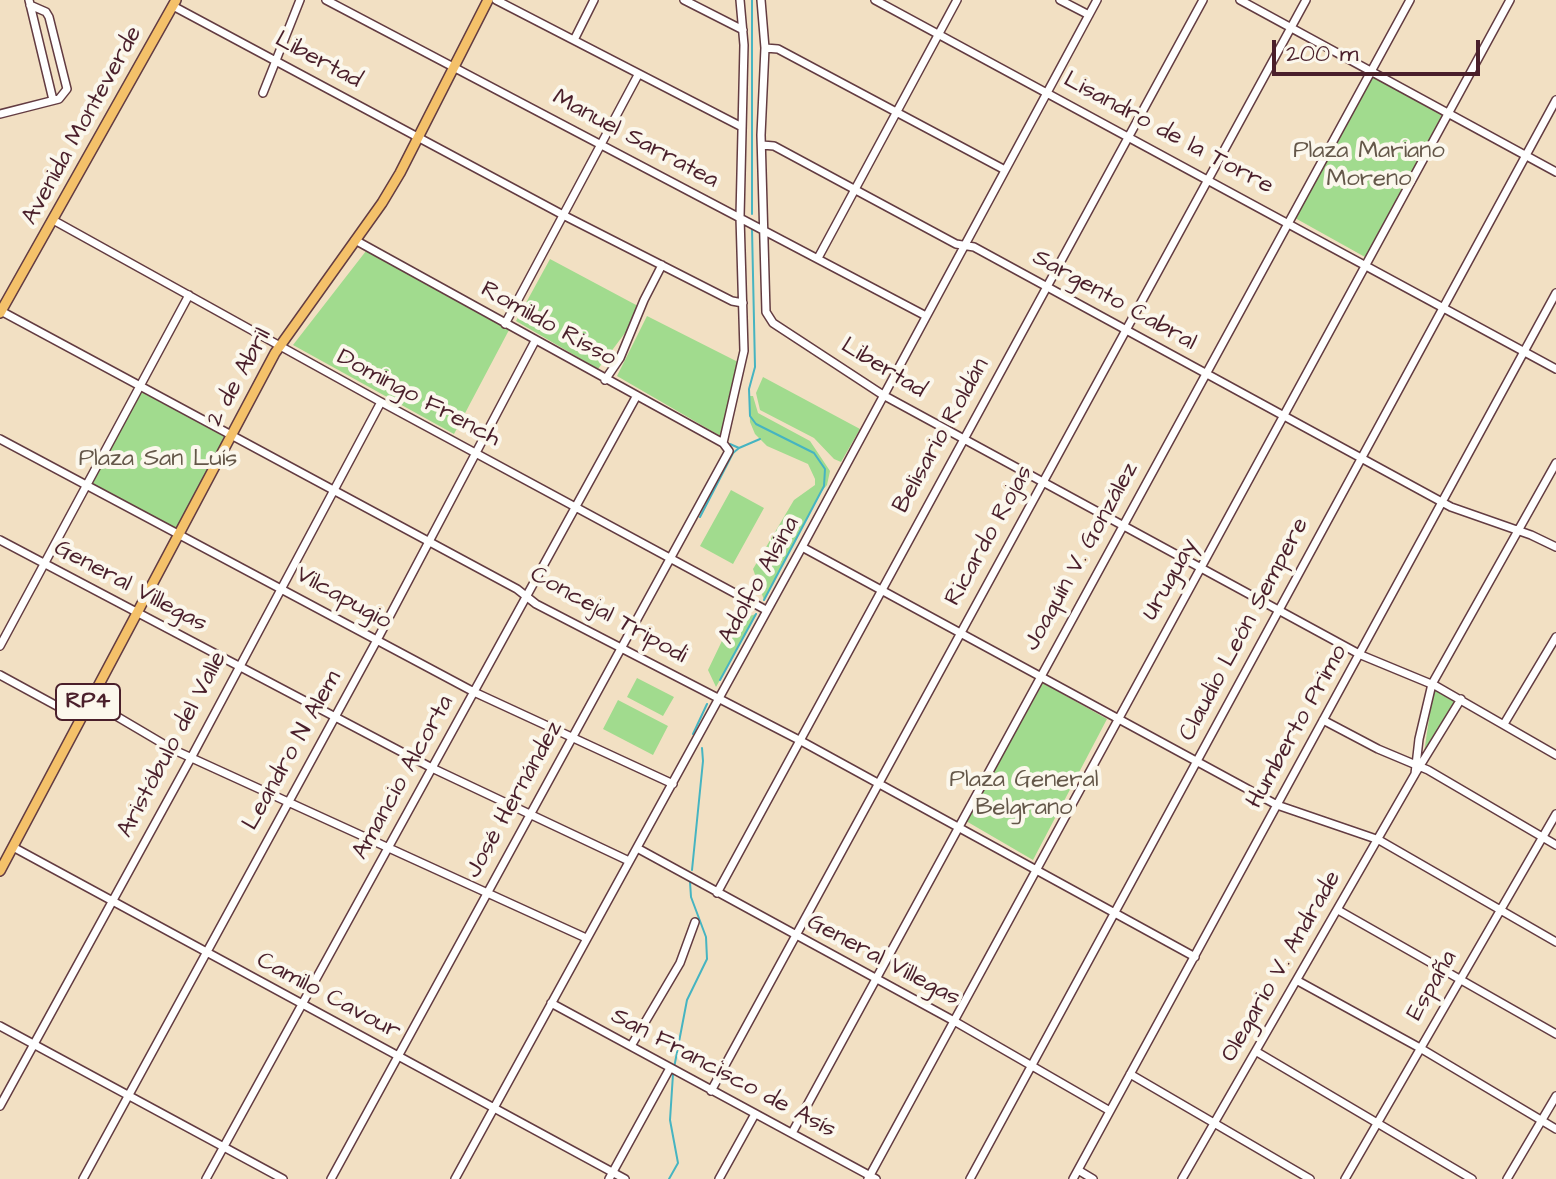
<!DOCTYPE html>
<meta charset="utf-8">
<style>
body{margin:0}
#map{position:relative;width:1556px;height:1179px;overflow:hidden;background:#f2e0c3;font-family:"Architects Daughter",sans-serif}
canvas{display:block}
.scale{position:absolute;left:1272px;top:40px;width:208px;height:36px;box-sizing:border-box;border:4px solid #4a1f2b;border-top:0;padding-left:10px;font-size:24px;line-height:28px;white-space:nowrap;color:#4a1f2b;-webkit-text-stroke:6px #fbf7ec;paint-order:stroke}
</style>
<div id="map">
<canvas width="1556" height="1179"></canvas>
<div class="scale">200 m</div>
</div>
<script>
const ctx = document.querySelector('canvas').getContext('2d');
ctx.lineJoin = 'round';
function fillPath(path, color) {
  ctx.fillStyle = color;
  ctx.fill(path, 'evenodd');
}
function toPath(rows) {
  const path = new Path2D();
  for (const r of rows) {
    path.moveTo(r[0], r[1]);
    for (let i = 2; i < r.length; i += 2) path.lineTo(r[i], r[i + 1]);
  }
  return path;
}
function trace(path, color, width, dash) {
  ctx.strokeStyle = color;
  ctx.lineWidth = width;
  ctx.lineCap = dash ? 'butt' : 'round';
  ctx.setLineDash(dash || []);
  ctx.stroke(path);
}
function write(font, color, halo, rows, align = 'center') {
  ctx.font = font + ' "Architects Daughter",sans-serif';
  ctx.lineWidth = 8;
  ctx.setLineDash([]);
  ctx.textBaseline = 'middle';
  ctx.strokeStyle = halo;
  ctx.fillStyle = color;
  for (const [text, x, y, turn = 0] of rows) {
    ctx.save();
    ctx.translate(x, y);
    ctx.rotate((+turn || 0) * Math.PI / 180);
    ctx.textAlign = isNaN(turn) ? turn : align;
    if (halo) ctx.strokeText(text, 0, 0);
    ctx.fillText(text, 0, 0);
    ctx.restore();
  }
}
const green = toPath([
 [1374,75,1444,114,1365,257,1295,218],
 [366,251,509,330,454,434,293,345],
 [550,259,638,306,628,329,598,369,516,321],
 [647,316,738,362,727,423,722,431,722,437,617,376],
 [763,377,860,429,841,462,834,459,814,438,760,410,756,393],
 [139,387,230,437,177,534,86,485],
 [749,396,753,396,758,413,810,441,830,471,827,485,820,493,764,600,753,569,794,500,815,485,815,479,808,464,767,446,755,434,750,422],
 [731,490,764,508,733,564,700,546],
 [756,614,720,680,716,687,708,670,731,622],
 [637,678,674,697,663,716,627,697],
 [1043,683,1107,719,1033,860,966,821],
 [1437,689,1456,700,1424,753,1433,692],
 [618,700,668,726,653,755,603,729]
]);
const stream = toPath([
 [752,0,752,214],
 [752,229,755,367,749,389,750,416,756,424,814,453,825,469,824,486,764,600],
 [730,444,739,448,760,439],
 [700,517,733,453,739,448],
 [720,680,756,614],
 [693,734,707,704],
 [692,870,703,761,702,748],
 [674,1068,687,1000,707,959,706,937,691,897,690,882],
 [669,1179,678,1163,670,1120,673,1074]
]);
const minor = toPath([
 [29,0,53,100],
 [326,0,926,316],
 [496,0,742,127],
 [684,0,743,30],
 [761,0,765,48,761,135,766,312,773,323,883,395,1361,655,1436,686,1556,755],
 [875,0,1556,369],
 [1060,0,1089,15],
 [1240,0,1556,172],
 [173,6,565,216,732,301,743,303],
 [574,40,594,0],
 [765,48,778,49,1005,170],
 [263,93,300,0],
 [0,114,59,99,67,89,49,17,46,12,30,5],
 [762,145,774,146,956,244,974,247,1451,507,1531,535,1556,547],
 [53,220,381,402,766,610],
 [818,258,957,0],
 [1,311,517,589,536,604,801,741,1195,957],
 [505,324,638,75],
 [605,380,620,358,644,300,662,265],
 [0,439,474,692,673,784],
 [723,443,744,351,740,217,744,45,740,0],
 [0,540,432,768,629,861],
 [802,547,1277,805,1379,840,1556,942],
 [0,646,189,295],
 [0,675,79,718],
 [89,700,172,749,586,938],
 [1323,720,1378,749,1428,770,1556,845],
 [1504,724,1556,637],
 [1415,774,1419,739,1432,684,1556,463],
 [13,847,625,1179],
 [637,848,954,1021,1110,1111],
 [717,893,1203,0],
 [1338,910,1556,1034],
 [1298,981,1420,1048,1556,1129],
 [551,1003,876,1179],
 [0,1026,283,1179],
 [631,1046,680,963,695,922],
 [1257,1052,1472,1179],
 [1130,1074,1310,1179],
 [711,1091,1306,0],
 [0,1106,191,758,381,402],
 [792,1133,1410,0],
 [1078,1170,1093,1179],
 [83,1179,377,640,535,341],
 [206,1179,636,397],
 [331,1179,729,451,723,443,355,240],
 [455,1179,802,547,1097,0],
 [609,1179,670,1068],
 [719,1179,755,1114],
 [868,1179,1510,0],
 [970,1179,1556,100],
 [1073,1179,1556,293],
 [1182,1179,1415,774,1461,699],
 [1345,1179,1556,814],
 [1507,1179,1556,1096]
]);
const major = toPath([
 [0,313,176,0],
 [0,871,275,353,382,203,400,173,488,0]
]);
const shields = [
 [88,702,64]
];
const shieldNames = [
 ["RP4",88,702]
];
const streetNames = [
 ["Libertad",318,61,28],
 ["Avenida Monteverde",83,126,-61],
 ["Lisandro de la Torre",1168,134,28],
 ["Manuel Sarratea",635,140,28],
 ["Sargento Cabral",1114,301,29],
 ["Romildo Risso",548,325,29],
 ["Libertad",883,369,31],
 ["2 de Abril",240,378,-61],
 ["Domingo French",418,399,28],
 ["Belisario Roldán",942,436,-61],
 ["Ricardo Rojas",990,536,-61],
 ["Joaquín V. González",1082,557,-61],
 ["Uruguay",1171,580,-61],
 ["Adolfo Alsina",760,581,-61],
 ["General Villegas",130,587,28],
 ["Vilcapugio",343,599,29],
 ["Concejal Tripodi",608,616,29],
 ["Claudio León Sempere",1245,630,-62],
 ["Humberto Primo",1298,727,-61],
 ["Aristóbulo del Valle",173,745,-62],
 ["Leandro N Alem",293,751,-61],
 ["Amancio Alcorta",404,778,-61],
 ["José Hernández",515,800,-61],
 ["General Villegas",883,961,28],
 ["Olegario V. Andrade",1282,967,-60],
 ["España",1433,986,-60],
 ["Camilo Cavour",328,997,28],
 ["San Francisco de Asís",723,1074,28]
];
const parkNames = [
 ["Plaza Mariano",1369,152],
 ["Moreno",1369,180],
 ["Plaza San Luís",158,460],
 ["Plaza General",1024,781],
 ["Belgrano",1024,809]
];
fillPath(green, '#a1db8e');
trace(stream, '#46b4c1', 2);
trace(minor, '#633c42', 10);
trace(major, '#633c42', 12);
trace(minor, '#fff', 7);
trace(major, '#f4c16a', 9);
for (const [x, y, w] of shields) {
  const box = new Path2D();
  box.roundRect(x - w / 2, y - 18, w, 36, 6);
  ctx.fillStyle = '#fbf7ec';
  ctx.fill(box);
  trace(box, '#4a1f2b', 2);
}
write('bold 22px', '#4a1f2b', null, shieldNames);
write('24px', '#4a1f2b', '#fbf7ec', streetNames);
write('24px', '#645749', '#fbf7ec', parkNames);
</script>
